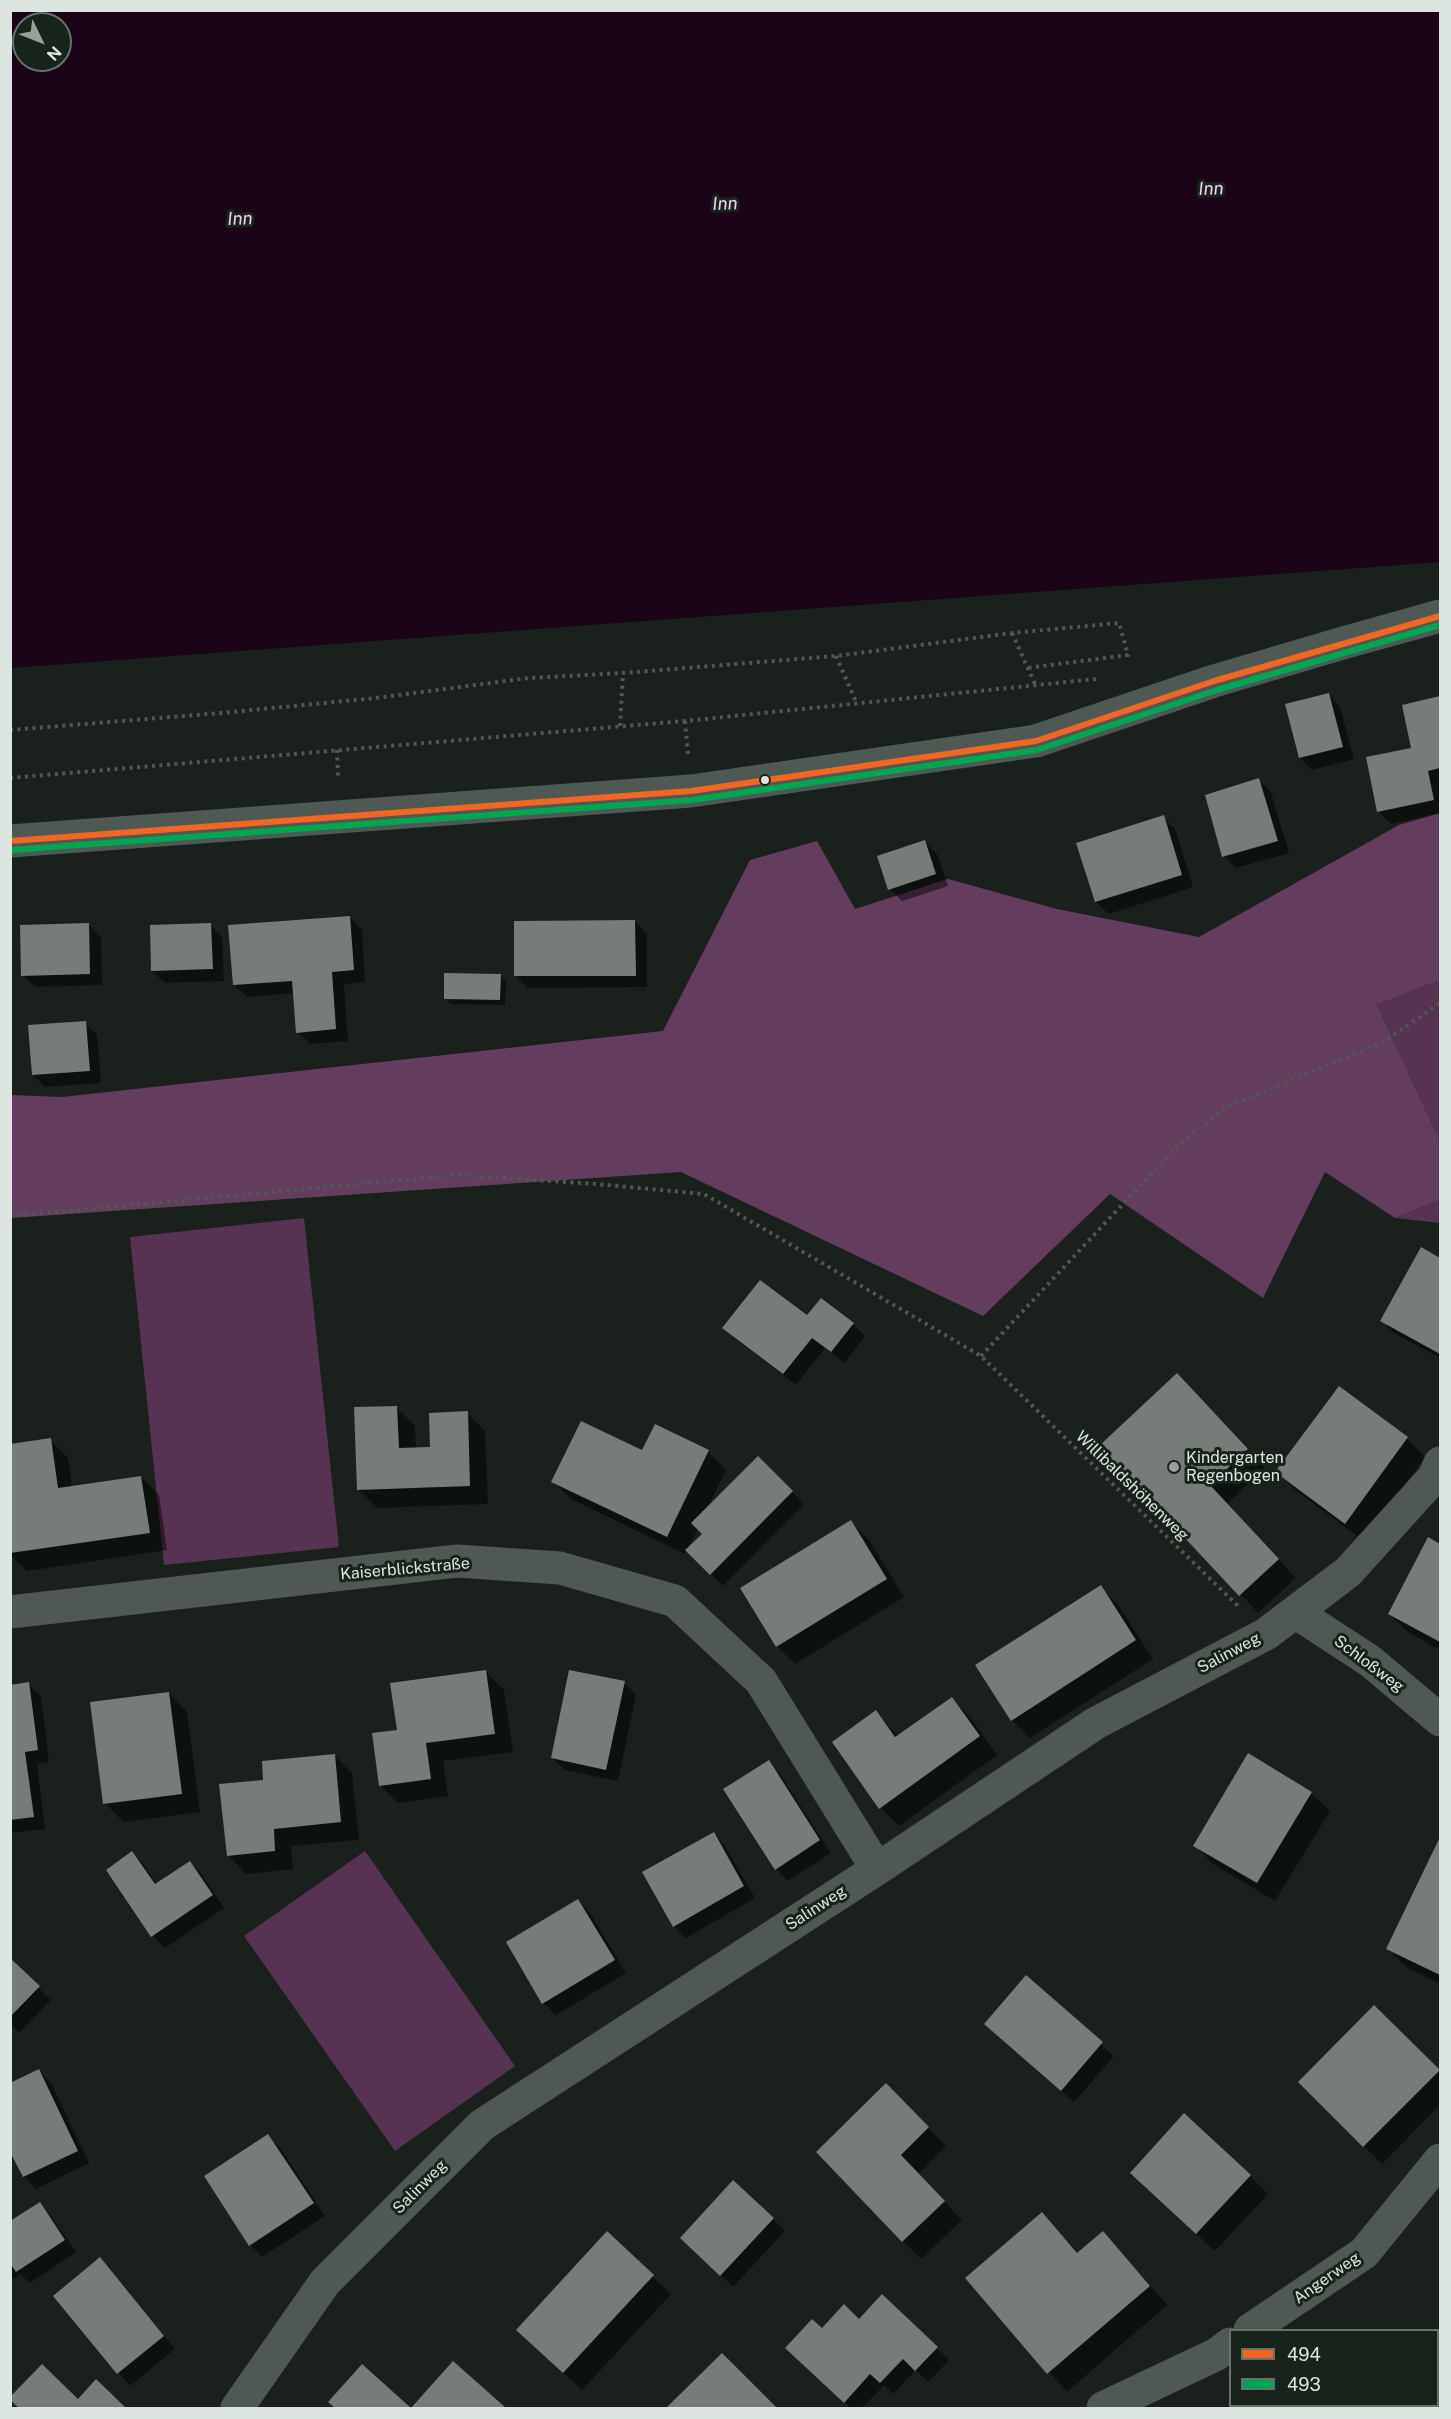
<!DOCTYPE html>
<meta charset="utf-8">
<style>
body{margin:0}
#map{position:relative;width:1451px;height:2419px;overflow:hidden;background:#1a201c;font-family:"Public Sans",sans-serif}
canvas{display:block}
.frame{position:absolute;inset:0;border:12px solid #dde5e0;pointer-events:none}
.legend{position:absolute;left:1229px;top:2329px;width:210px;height:78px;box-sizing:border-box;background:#17231b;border:2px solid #66716a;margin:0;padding:8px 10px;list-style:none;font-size:18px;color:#dde5e0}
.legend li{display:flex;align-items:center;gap:12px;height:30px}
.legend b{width:30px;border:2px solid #66716a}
.north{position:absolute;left:12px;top:12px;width:60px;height:60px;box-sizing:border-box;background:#17231b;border:2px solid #66716a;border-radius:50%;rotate:133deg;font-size:16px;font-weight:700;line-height:24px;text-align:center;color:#dde5e0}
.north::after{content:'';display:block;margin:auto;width:21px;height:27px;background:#99a09b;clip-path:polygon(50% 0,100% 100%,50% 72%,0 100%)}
</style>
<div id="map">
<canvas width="1451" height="2419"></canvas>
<div class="frame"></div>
<ul class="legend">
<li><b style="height:8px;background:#f26522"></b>494</li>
<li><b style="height:8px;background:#00a651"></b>493</li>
</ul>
<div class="north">N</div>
</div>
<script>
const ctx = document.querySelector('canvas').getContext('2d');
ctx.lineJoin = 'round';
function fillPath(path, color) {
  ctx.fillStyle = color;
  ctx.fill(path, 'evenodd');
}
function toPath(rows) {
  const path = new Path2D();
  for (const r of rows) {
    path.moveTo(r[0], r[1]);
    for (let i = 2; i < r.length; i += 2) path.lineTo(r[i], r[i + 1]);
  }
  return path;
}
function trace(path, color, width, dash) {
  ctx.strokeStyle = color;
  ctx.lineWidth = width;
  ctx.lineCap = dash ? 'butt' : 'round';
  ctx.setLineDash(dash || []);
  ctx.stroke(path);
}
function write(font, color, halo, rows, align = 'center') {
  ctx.font = font + ' "Public Sans",sans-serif';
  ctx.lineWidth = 6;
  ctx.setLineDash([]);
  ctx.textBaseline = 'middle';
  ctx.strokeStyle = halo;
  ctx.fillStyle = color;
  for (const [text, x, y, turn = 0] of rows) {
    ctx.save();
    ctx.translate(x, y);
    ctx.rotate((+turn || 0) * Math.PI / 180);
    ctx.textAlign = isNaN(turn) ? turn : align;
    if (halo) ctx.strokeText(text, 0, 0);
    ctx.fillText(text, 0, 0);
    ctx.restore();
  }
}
const green = toPath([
 [1440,980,1440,1141,1377,1005],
 [1440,1200,1440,1223,1395,1218],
 [304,1218,339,1547,164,1565,130,1237],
 [365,1851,515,2066,395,2151,244,1936]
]);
const forest = toPath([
 [1440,813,1440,980,1377,1005,1440,1141,1440,1200,1395,1218,1325,1172,1263,1298,1110,1194,983,1316,681,1172,11,1218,11,1095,62,1097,663,1031,750,860,817,841,855,909,948,879,1057,909,1199,937,1399,825]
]);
const water = toPath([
 [11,10,1440,11,1440,562,11,668],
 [24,24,60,24,60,60,24,60]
]);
const shadow = toPath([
 [1328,694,1340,707,1354,759,1312,770,1300,758,1287,705],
 [1440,698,1440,813,1391,824,1378,811,1413,749,1404,706],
 [1259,780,1271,792,1289,853,1236,868,1224,856],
 [1163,817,1175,829,1193,887,1109,914,1096,902],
 [925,842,937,854,948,886,902,901,890,889],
 [350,917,362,930,365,982,344,984,348,1041,310,1044,298,1032,295,993,247,997,234,985],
 [635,921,647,934,647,987,528,988,516,976],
 [89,925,101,937,102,985,35,987,23,975],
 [210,925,222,937,224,981,165,983,152,971],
 [500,975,506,981,505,1005,451,1004,445,998],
 [85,1023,97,1035,101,1083,45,1087,33,1075],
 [1422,1249,1440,1259,1440,1358,1394,1333,1382,1321],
 [808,1318,853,1324,865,1336,844,1363,825,1348,796,1385,737,1340,724,1328],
 [1339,1388,1407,1439,1425,1457,1364,1541,1295,1490,1277,1472],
 [1195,1393,1265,1468,1227,1504,1296,1578,1258,1613,1101,1446],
 [396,1407,415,1426,416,1449,432,1448,467,1413,485,1431,488,1504,377,1508,359,1490],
 [50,1440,68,1458,72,1487,141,1477,159,1495,167,1550,27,1571,10,1555,10,1446],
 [643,1452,708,1452,726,1470,708,1507,758,1458,804,1504,723,1586,687,1550,685,1554,571,1499,553,1481],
 [698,1528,704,1534,688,1549],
 [851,1522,869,1540,904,1597,795,1664,777,1646],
 [1429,1539,1440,1546,1440,1650,1408,1632,1389,1614],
 [1100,1587,1118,1605,1153,1659,1030,1738,1012,1720],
 [486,1672,504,1690,513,1752,443,1761,448,1796,398,1803,380,1785,399,1732],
 [624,1682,636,1695,618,1781,565,1770,552,1758],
 [28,1684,41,1696,49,1762,37,1764,45,1829,10,1833,10,1687],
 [169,1693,187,1712,200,1812,123,1822,105,1803],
 [952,1699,970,1717,997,1755,899,1826,881,1808,876,1712,899,1737],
 [334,1755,352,1773,359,1840,291,1846,293,1869,246,1874,228,1855,265,1781],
 [1249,1755,1311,1793,1330,1811,1275,1901,1213,1864,1195,1845],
 [768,1762,780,1774,831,1853,788,1881,776,1869],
 [713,1833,725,1846,755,1898,686,1938,674,1926],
 [1440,1841,1440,1984,1406,1967,1388,1949],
 [132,1853,144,1865,157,1885,190,1862,202,1875,224,1908,165,1948,153,1936],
 [578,1900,590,1913,626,1973,556,2015,543,2003],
 [10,1960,51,2000,19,2033,10,2024],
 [1026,1978,1114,2056,1074,2102,986,2024],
 [1374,2007,1440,2072,1440,2105,1382,2164,1300,2082],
 [39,2071,51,2083,89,2163,36,2189,24,2177],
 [886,2085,946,2146,918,2174,962,2220,921,2259,903,2241],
 [268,2136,280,2148,325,2216,262,2257,250,2245],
 [1250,2176,1268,2194,1215,2251,1150,2191],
 [39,2204,51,2216,76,2252,30,2283,20,2274,10,2281,10,2223],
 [1042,2214,1078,2253,1103,2233,1167,2305,1067,2392,967,2279],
 [773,2219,785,2231,733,2287,694,2250],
 [607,2234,671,2294,582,2390,537,2348],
 [100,2259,175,2349,130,2386,55,2296],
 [859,2321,937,2348,949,2360,928,2382,916,2370,893,2394,884,2385,862,2408,851,2408,799,2360],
 [722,2355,775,2408,668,2408],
 [453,2363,504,2408,412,2408],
 [362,2366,410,2408,336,2408,330,2402],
 [96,2381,124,2408,21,2408,11,2399,78,2401]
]);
const building = toPath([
 [1329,693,1343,747,1299,758,1285,704],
 [1440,696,1440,768,1428,771,1434,800,1377,812,1366,757,1411,748,1402,705],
 [1259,778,1278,841,1222,857,1205,795],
 [1164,815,1182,875,1095,902,1076,843],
 [925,840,936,874,888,890,877,856],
 [350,916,354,970,332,972,336,1029,296,1033,292,981,233,985,228,925],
 [635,920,636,976,514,976,514,921],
 [89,923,90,974,21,976,20,925],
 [211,923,213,969,151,971,150,925],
 [444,973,501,974,500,1000,444,999],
 [86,1021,90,1071,32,1075,28,1025],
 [1421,1247,1440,1258,1440,1354,1380,1321],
 [760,1280,807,1315,821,1298,854,1323,831,1352,812,1338,783,1374,722,1328],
 [1177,1373,1248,1449,1210,1485,1279,1559,1239,1596,1099,1446],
 [1339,1386,1408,1437,1345,1524,1275,1472],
 [397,1406,399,1448,430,1447,429,1413,468,1411,470,1486,357,1490,354,1407],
 [581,1421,642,1450,655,1424,709,1450,667,1537,551,1482],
 [51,1438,58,1488,141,1476,150,1533,10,1553,10,1444],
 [758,1456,793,1491,710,1575,685,1550,702,1534,691,1523],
 [851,1520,887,1579,776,1647,740,1588],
 [1428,1537,1440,1544,1440,1642,1388,1614],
 [1101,1585,1136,1640,1011,1721,975,1665],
 [486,1670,495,1734,426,1743,431,1779,379,1786,372,1733,397,1730,390,1683],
 [569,1670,625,1681,606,1770,551,1758],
 [29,1682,38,1750,25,1752,34,1817,10,1820,10,1685],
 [169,1692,182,1794,103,1804,90,1702],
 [952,1697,980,1736,879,1809,832,1742,876,1710,895,1737],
 [1248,1753,1312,1792,1257,1883,1193,1846],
 [335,1754,341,1822,274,1829,275,1851,227,1856,219,1784,263,1780,262,1761],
 [769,1760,820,1840,775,1870,723,1789],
 [714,1832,744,1886,673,1927,642,1872],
 [1440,1837,1440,1975,1386,1949],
 [132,1851,155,1884,190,1861,213,1895,151,1937,106,1870],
 [578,1899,615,1960,542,2004,506,1942],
 [10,1958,40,1986,10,2017],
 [1026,1975,1103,2042,1061,2091,984,2024],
 [1374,2005,1440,2070,1363,2147,1298,2082],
 [39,2069,78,2151,23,2177,10,2152,10,2083],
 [886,2083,929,2127,901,2155,945,2201,902,2242,816,2152],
 [1184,2113,1251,2175,1196,2234,1130,2173],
 [268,2134,314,2203,249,2246,204,2176],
 [733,2180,774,2218,720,2276,680,2238],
 [40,2202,65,2240,16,2272,10,2263,10,2221],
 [1042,2212,1077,2253,1103,2231,1150,2286,1047,2374,965,2278],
 [607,2231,654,2275,563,2373,516,2330],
 [100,2257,164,2336,117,2374,53,2296],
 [882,2294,938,2347,915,2371,903,2359,880,2383,870,2374,844,2403,785,2348,812,2319,822,2328,844,2304,859,2319],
 [722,2353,777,2408,666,2408],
 [453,2361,506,2408,335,2408,328,2402,362,2364,411,2408],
 [42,2364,78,2399,96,2379,126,2408,19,2408,10,2400,10,2397]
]);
const path = toPath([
 [1012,633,1035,684],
 [836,656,857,704],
 [685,721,688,754],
 [620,726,623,673],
 [10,730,221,713,376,698,529,678,623,673,836,656,1012,633,1119,623,1128,655,1027,668],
 [337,750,338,780],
 [10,778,685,721,1096,679],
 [10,1216,457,1175,596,1184,704,1194,981,1356,1238,1606],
 [981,1356,1177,1146,1225,1108,1383,1042,1440,1003]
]);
const minor = toPath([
 [10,1612,457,1561,560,1568,675,1601,761,1681,877,1869],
 [1295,1612,1370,1661,1440,1720],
 [1250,2330,1364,2253,1440,2160],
 [237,2408,325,2282,482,2125,877,1869,1096,1723,1266,1634,1348,1572,1434,1477,1440,1463],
 [1103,2408,1217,2354,1230,2344]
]);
const major = toPath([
 [10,841,691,791,1036,741,1214,681,1343,643,1440,616]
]);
const bus1 = toPath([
 [10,841,691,791,1036,741,1214,681,1440,616]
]);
const bus2 = toPath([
 [11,850,692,800,1037,750,1217,690,1440,625]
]);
const markers = [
 [765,780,5,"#dde5e0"],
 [1174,1467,6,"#99a09b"]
];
const poiNames = [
 ["Kindergarten",1186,1458],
 ["Regenbogen",1186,1476]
];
const streetNames = [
 ["Willibaldshöhenweg",1132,1486,44],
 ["Kaiserblickstraße",405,1569,-5],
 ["Salinweg",1229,1653,-28],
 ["Schloßweg",1369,1664,37],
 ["Salinweg",816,1908,-33],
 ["Salinweg",420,2187,-45],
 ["Angerweg",1327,2278,-35]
];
const waterNames = [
 ["Inn",1211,189,-2],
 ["Inn",725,204,-2],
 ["Inn",240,219,-2]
];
fillPath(green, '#573252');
fillPath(forest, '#643c5e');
fillPath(water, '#1b0318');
fillPath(shadow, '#0007');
fillPath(building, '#767c78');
trace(path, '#515854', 4, [3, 4.5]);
trace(minor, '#505853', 33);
trace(major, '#4f5953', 33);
trace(bus1, '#f26522', 6);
trace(bus2, '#00a651', 6);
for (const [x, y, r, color] of markers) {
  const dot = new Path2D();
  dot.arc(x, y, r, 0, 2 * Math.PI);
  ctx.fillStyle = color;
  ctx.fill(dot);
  trace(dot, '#17231b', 2);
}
write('16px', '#dde5e0', '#17231b', poiNames, 'left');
write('16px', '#dde5e0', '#17231b', streetNames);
write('italic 18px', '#facdf1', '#17231b', waterNames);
</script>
